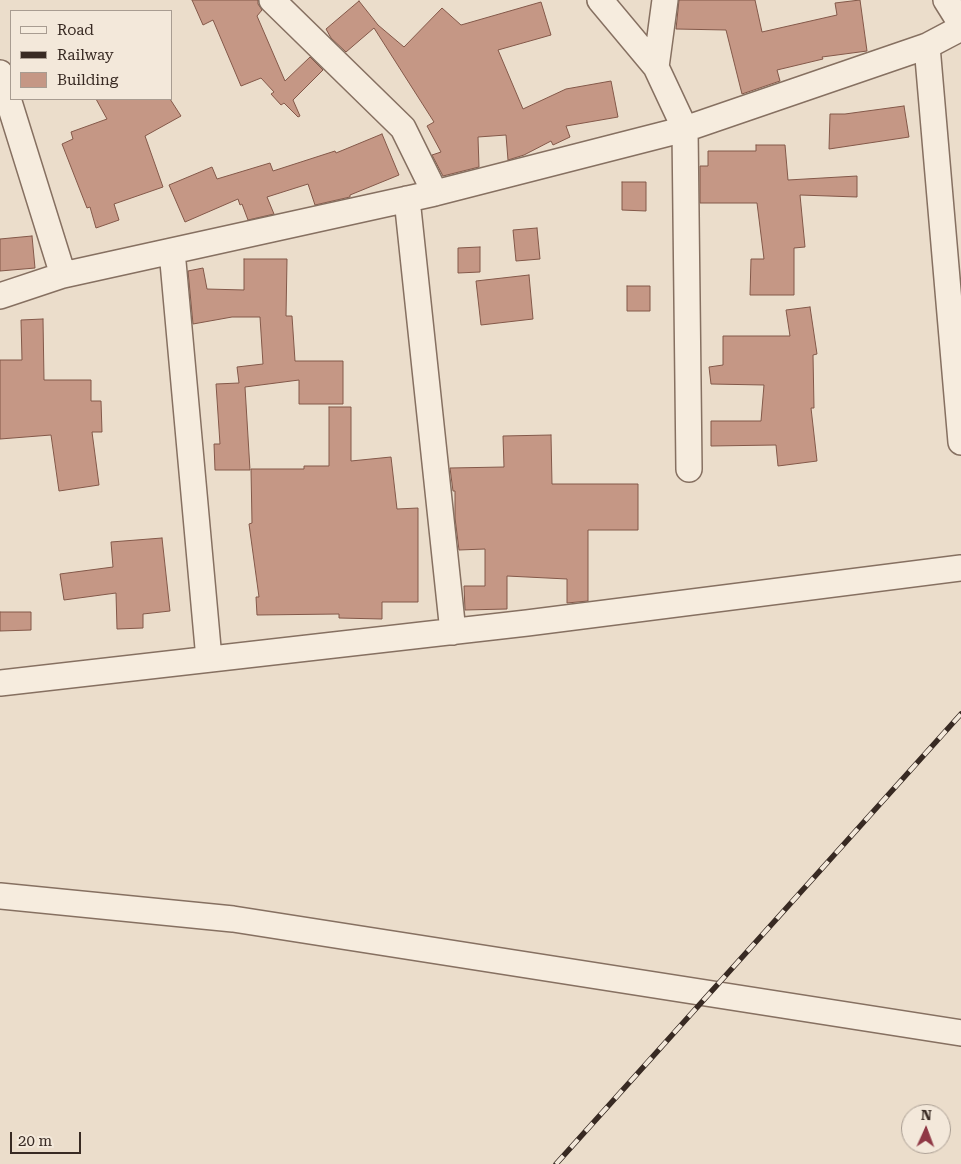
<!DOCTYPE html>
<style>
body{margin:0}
#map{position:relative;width:961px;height:1164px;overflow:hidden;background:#ebddcb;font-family:"Roboto Serif",serif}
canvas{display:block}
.legend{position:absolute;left:10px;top:10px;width:162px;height:90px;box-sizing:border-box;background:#f3e8da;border:1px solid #a89c91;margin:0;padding:6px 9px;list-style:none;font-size:15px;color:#382a23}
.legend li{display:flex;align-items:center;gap:10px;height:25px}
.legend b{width:25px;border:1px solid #a89c91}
.north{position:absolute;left:901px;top:1104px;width:50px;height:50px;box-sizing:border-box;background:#f3e8da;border:1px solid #a89c91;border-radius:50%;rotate:2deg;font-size:14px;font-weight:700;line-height:20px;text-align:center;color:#382a23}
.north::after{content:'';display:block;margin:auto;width:18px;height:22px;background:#8f3744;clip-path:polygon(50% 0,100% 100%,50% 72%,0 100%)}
.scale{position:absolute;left:10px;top:1132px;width:71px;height:22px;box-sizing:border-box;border:2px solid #382a23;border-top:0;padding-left:6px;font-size:15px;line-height:18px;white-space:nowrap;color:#382a23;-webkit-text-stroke:4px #f3e8da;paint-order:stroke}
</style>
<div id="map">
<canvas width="961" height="1164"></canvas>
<ul class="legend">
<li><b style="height:6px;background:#f6ecde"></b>Road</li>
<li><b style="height:6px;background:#382a23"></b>Railway</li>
<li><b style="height:14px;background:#c59785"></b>Building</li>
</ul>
<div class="north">N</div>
<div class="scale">20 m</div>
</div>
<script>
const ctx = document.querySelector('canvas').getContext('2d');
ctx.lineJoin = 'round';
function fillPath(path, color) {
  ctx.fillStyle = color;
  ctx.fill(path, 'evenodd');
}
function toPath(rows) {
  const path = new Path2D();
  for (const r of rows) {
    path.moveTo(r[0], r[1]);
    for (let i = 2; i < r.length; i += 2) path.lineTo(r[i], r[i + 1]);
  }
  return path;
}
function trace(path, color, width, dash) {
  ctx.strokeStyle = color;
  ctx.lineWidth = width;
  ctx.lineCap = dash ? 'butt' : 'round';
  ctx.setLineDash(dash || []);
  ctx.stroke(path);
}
const building = toPath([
 [192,0,258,0,258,4,262,10,257,16,285,81,310,57,323,70,293,100,300,116,298,117,284,103,281,105,271,94,274,92,261,78,241,86,213,20,203,25,192,0],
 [679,0,755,0,762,32,837,15,835,3,860,0,867,51,822,57,823,59,777,70,780,81,742,94,726,30,676,29,679,0],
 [359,1,378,25,404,47,442,8,461,25,541,2,551,35,498,50,523,109,566,89,611,81,618,117,566,126,570,137,553,145,551,141,524,155,508,160,506,135,478,137,479,167,443,176,432,155,441,152,427,126,434,122,374,28,346,52,331,38,326,29,359,1],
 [96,99,170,99,181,116,145,136,163,187,114,204,119,220,96,228,90,207,87,208,62,144,73,139,71,132,107,119,96,99],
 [904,106,909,137,829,149,830,114,845,114,904,106],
 [382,134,399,175,350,195,350,197,315,205,308,184,267,197,274,214,248,220,242,204,240,205,238,199,185,222,169,185,212,167,217,179,270,163,273,171,335,151,336,153,382,134],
 [756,145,785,145,788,180,857,176,857,197,800,195,805,247,794,248,794,295,750,295,751,259,764,259,757,203,700,203,700,166,708,166,708,151,756,151,756,145],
 [622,182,646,182,646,211,622,210,622,182],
 [537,228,540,259,516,261,513,230,537,228],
 [32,236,35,268,0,271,0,239,32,236],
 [480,247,480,272,458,273,458,248,480,247],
 [244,259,287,259,286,316,292,316,295,361,343,361,343,404,299,404,299,380,245,387,250,470,215,470,214,444,220,444,216,384,239,383,237,367,263,364,260,317,232,317,193,324,188,271,203,268,207,289,244,290,244,259],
 [529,275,533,319,481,325,476,281,529,275],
 [627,286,650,286,650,311,627,311,627,286],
 [810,307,817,354,813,355,814,408,811,408,817,461,778,466,776,445,711,446,711,421,761,421,764,385,711,384,709,367,723,365,723,336,790,336,786,310,810,307],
 [43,319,44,380,91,380,91,401,101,401,102,432,92,432,99,485,59,491,51,435,0,439,0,360,22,360,21,320,43,319],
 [329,407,351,407,351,461,391,457,397,509,418,508,418,602,382,602,382,619,339,618,339,614,257,615,256,597,259,597,249,524,252,523,251,469,304,469,304,466,329,466,329,407],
 [551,435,552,484,638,484,638,530,588,530,588,601,567,603,567,579,507,576,507,609,465,610,464,586,485,586,485,549,459,550,455,518,455,491,453,491,450,468,504,467,503,436,551,435],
 [162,538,170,611,143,614,143,628,117,629,116,593,64,600,60,574,113,567,111,542,162,538],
 [0,612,31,612,31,630,0,631,0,612]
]);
const minor = toPath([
 [272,0,403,128,435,193],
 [600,0,656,67,685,129,689,469],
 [946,0,961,24],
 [927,46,961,442],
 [656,67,665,0],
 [0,73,63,275],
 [407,199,453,632],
 [172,251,209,659],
 [0,296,63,275,435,193,685,129,927,46,961,28],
 [0,683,527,623,961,568],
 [0,896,233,919,961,1033]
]);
const rail = toPath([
 [556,1164,961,714]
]);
fillPath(building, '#c59785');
trace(building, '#835849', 1);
trace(minor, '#867061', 28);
trace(minor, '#f6ecde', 25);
trace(rail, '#382a23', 5.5);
trace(rail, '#f3e8da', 4, [11]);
</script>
